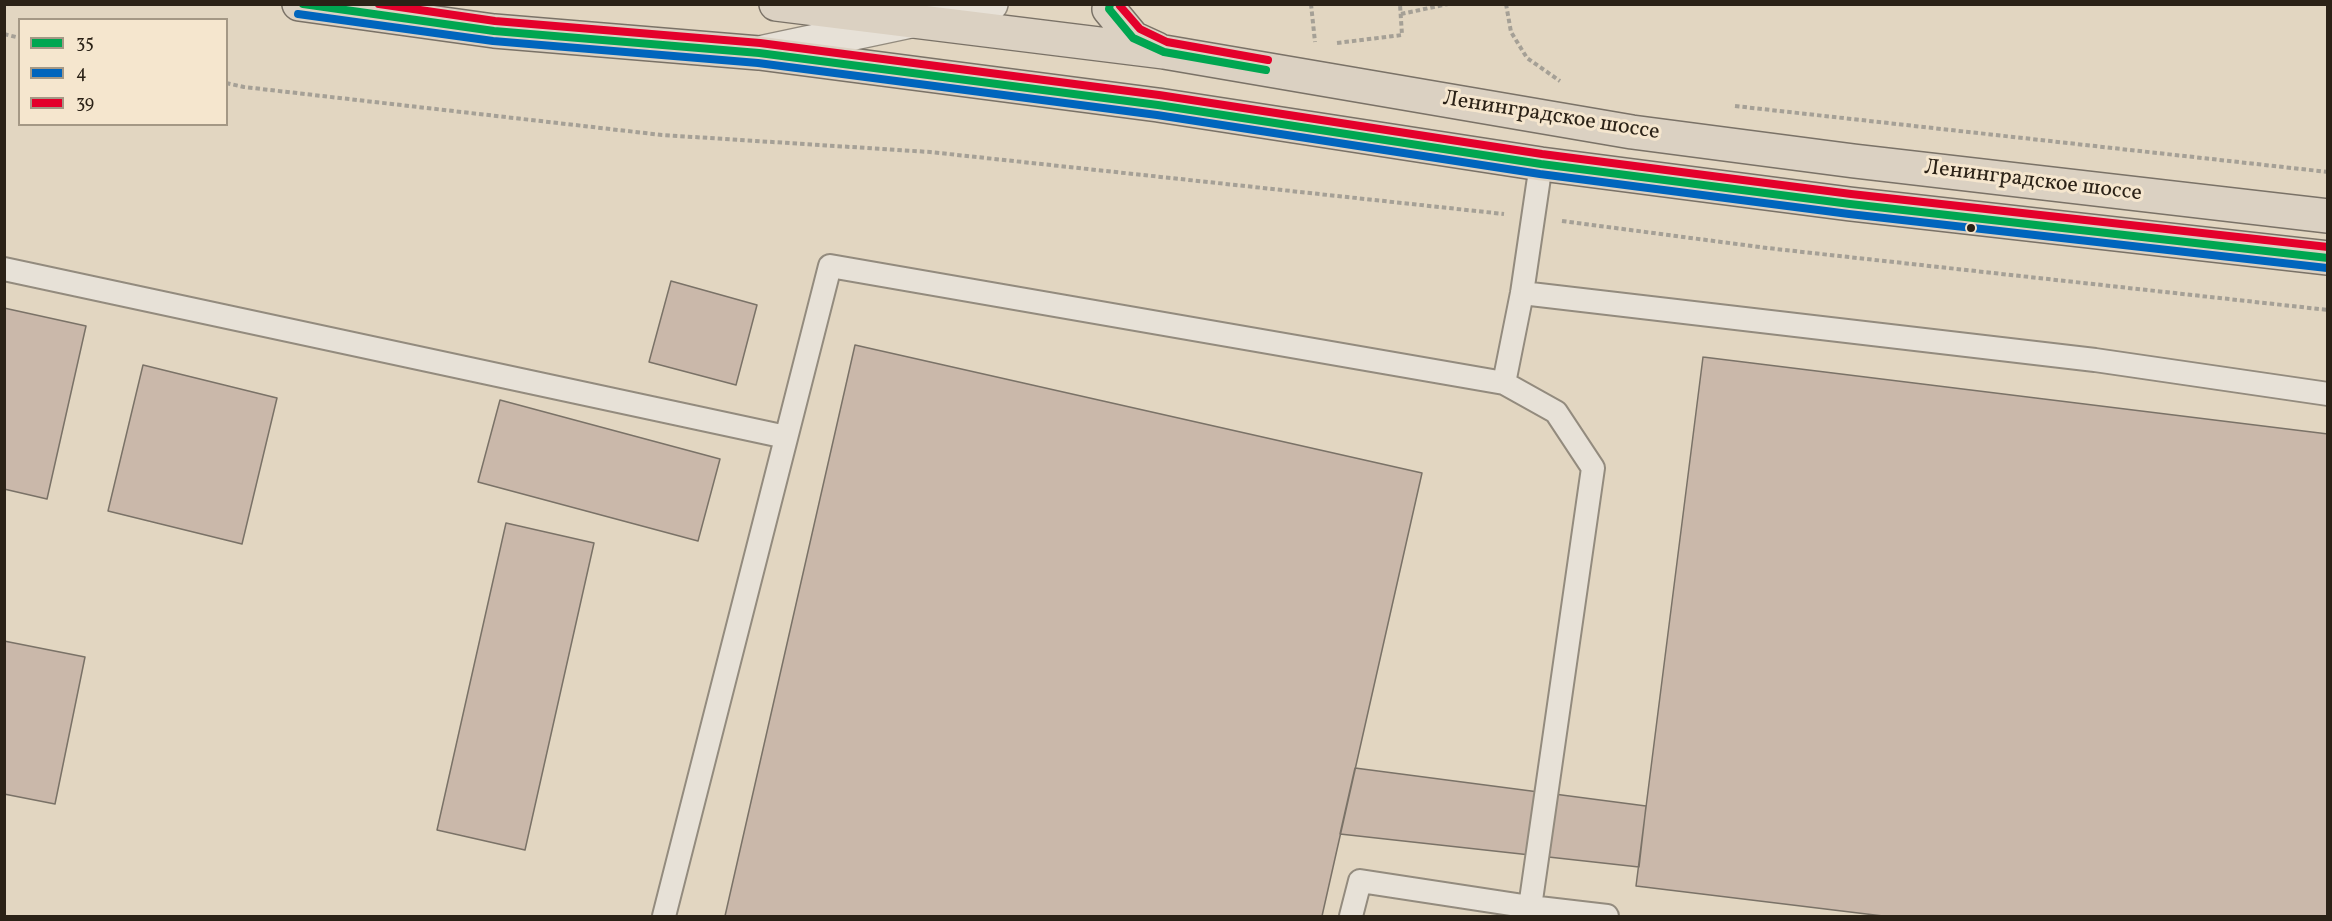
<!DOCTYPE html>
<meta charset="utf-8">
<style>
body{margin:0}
#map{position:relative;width:2332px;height:921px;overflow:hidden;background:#e2d6c1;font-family:Vollkorn,serif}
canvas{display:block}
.frame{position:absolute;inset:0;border:6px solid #2b2217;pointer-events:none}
.legend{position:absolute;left:18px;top:18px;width:210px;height:108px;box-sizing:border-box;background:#f5e6ce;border:2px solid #a49885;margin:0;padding:8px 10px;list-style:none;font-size:18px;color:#2b2217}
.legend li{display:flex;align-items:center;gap:12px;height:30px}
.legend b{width:30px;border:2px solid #a49885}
</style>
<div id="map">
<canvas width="2332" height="921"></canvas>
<div class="frame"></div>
<ul class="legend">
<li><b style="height:8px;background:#00a651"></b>35</li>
<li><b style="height:8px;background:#0065bd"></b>4</li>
<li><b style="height:8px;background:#e4002b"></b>39</li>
</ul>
</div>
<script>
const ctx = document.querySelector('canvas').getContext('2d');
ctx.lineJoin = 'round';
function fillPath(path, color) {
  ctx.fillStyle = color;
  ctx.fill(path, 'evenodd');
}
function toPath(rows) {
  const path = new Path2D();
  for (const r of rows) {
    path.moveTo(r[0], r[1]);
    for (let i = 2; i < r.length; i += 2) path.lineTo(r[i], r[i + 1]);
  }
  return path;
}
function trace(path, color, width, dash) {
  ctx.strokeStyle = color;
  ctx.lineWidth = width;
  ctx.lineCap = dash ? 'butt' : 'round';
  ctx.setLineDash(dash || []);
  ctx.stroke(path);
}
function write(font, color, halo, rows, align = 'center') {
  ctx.font = font + ' Vollkorn,serif';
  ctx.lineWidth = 6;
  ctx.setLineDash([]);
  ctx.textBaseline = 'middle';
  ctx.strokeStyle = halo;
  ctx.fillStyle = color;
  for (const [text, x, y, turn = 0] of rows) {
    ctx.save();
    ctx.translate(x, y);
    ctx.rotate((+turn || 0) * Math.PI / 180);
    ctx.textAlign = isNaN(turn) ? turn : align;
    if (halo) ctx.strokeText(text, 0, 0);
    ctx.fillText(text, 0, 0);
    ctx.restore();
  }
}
const building = toPath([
 [671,281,757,305,736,385,649,362,671,281],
 [4,308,86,326,47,499,4,489,4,308],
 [855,345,1422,473,1322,916,725,916,855,345],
 [1703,357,2328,434,2328,916,1883,916,1636,886,1703,357],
 [143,365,277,398,242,544,108,511,143,365],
 [500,400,720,459,698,541,478,482,500,400],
 [506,523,594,543,525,850,437,830,506,523],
 [4,641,85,657,55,804,4,794,4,641],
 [1355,768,1646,806,1639,867,1340,834,1355,768]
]);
const path = toPath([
 [1311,4,1315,42],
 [1506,4,1511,32,1527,58,1560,81],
 [1401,14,1448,4],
 [4,34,20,38],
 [1337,43,1402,35,1400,4],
 [226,83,244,87,662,135,930,152,1504,214],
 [1735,106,2328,172],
 [1562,221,1767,248,2328,310]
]);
const service = toPath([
 [4,269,786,437],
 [1522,293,2095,360,2328,394],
 [1504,383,1556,412,1593,468,1530,907,1607,916],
 [664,916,830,266,1504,383,1522,293,1541,164],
 [1351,916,1360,881,1530,907]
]);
const tertiary = toPath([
 [764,52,991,4]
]);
const trunk = toPath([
 [299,4,494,31,759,53,1158,105,1541,164,1850,204,2328,258],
 [776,4,1164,52,1632,132,1854,161,2328,216],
 [1110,4,1109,9,1133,38,1157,49]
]);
const bus1 = toPath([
 [303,4,494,31,759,53,1158,105,1541,164,1850,204,2328,258],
 [1110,4,1109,9,1133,38,1164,52,1266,70]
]);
const bus2 = toPath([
 [298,14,493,41,758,63,1157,115,1540,174,1849,214,2327,268]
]);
const bus3 = toPath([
 [379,4,495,21,760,43,1159,95,1542,154,1851,194,2328,247],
 [1120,6,1140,29,1167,42,1268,60]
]);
const markers = [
 [1971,228,5,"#2b2217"]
];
const streetNames = [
 ["Ленинградское шоссе",1551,117,9],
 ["Ленинградское шоссе",2033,182,7]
];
fillPath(building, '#cab8aa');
trace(building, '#7a7267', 1.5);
trace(service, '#938b7e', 26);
trace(tertiary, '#938b7e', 36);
trace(trunk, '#7a7267', 36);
trace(path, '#a5a096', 4, [4.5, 3]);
trace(service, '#e7e1d7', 22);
trace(tertiary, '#e7e1d7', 33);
trace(trunk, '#dbd1c2', 33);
trace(bus1, '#00a651', 8);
trace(bus2, '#0065bd', 8);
trace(bus3, '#e4002b', 8);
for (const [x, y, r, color] of markers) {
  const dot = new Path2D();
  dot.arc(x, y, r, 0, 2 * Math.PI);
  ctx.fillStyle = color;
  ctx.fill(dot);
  trace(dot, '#f5e6ce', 2);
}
write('22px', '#2b2217', '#f5e6ce', streetNames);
</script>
